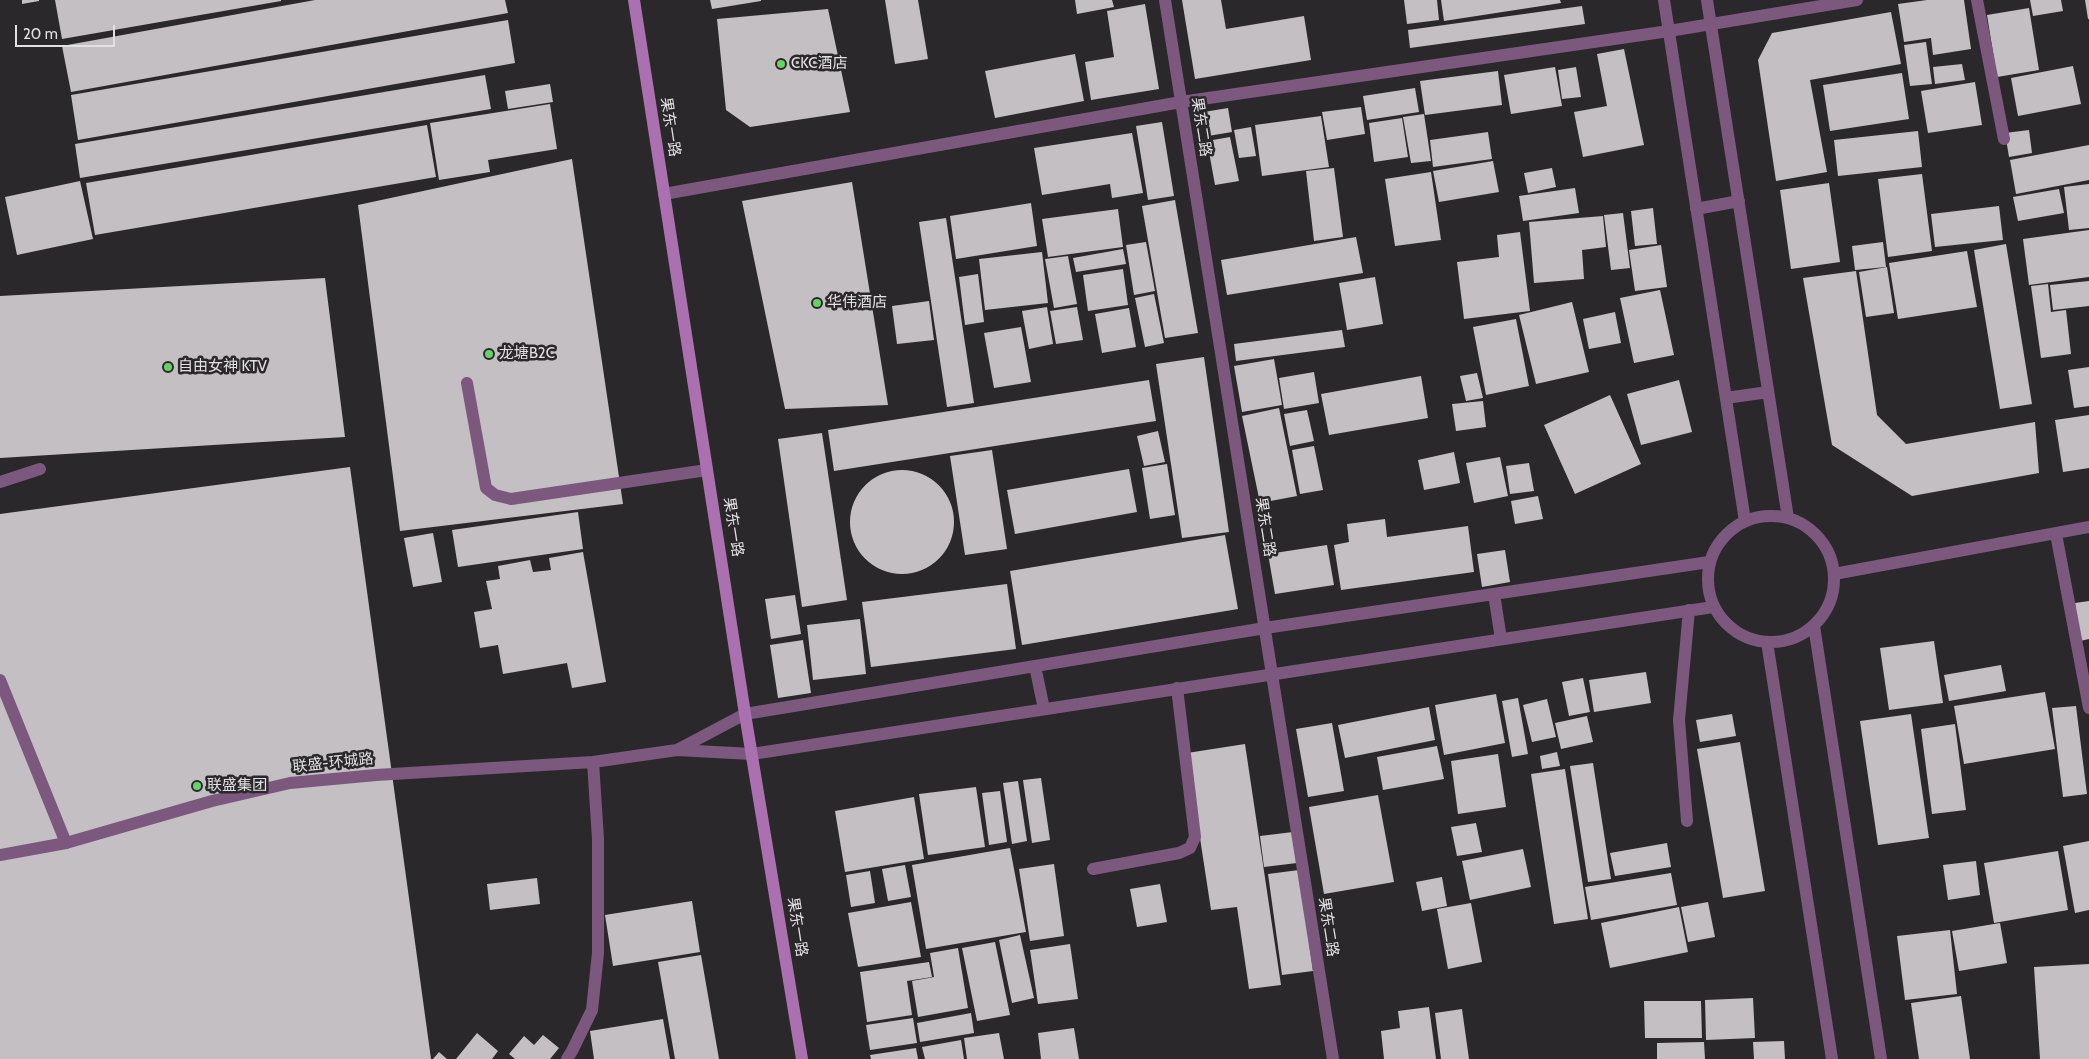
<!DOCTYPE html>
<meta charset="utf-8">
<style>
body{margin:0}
#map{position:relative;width:2089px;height:1059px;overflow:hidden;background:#2b282b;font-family:Cabin,sans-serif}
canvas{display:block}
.scale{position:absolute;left:15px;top:25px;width:100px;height:22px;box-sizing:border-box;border:2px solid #e2e0e2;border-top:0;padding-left:6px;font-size:15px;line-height:18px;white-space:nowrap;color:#e2e0e2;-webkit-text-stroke:4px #2b282b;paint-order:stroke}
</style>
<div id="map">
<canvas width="2089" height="1059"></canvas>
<div class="scale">20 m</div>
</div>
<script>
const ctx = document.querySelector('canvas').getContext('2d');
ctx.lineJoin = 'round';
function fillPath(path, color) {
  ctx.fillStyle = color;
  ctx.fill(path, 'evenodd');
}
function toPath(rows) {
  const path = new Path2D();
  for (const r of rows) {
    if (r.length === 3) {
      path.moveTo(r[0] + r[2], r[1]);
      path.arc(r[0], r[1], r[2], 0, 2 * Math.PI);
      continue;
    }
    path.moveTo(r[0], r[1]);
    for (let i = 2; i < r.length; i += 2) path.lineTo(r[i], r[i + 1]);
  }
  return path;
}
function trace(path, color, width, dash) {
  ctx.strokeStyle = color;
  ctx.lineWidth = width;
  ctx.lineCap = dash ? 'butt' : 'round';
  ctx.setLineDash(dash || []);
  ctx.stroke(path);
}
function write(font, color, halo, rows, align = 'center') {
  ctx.font = font + ' Cabin,"Noto Sans SC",sans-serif';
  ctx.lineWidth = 5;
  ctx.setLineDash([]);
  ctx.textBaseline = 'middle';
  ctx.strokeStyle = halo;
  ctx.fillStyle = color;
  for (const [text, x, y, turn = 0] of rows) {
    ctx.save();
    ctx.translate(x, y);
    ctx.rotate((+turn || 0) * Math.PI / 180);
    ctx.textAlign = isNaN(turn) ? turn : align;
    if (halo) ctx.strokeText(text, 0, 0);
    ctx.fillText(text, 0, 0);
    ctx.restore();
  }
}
const building = toPath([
 [22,0,39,0,39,1,22,4],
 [55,0,281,0,281,1,62,39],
 [315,0,505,0,508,13,71,92,62,46],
 [710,0,761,0,761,1,712,9],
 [885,0,918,0,928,59,895,64],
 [1075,0,1112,0,1114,7,1077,14],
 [1182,0,1221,0,1226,29,1304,16,1311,60,1195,79],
 [1404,0,1437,0,1439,20,1407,24],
 [1441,0,1560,0,1561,3,1444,21],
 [1927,0,1964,0,1971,49,1933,55,1931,38,1904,42,1898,4],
 [2030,0,2061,0,2063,11,2033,16],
 [2085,0,2089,0,2089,19,2088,19],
 [1145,4,1159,89,1091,100,1085,62,1114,57,1107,11],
 [1582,6,1585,24,1410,48,1408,30],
 [2029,8,2039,70,1997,77,1987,15],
 [828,9,850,112,750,127,726,110,717,19],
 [1891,12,1901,64,1810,80,1827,172,1776,181,1758,60,1772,33],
 [508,20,515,63,78,140,71,95],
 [1926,42,1932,84,1910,86,1904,45],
 [1624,49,1644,145,1583,157,1574,112,1607,106,1597,54],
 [1075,54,1084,101,995,118,985,71],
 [1962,64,1965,80,1935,84,1933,67],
 [2073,66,2081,104,2018,116,2011,78],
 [1555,67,1562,106,1511,114,1504,75],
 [1576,67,1581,97,1562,99,1558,70],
 [1498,71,1502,105,1425,115,1420,81],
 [1902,73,1909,119,1830,131,1823,85],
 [485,75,491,109,80,178,75,144],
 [1975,82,1982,125,1928,133,1921,91],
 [550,84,553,102,508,109,505,91],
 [1415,88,1419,112,1367,120,1363,96],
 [550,104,557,149,488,160,490,172,439,180,430,123],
 [1361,107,1365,134,1327,140,1322,112],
 [1228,108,1232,132,1208,136,1204,112],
 [1424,114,1431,161,1411,163,1403,117],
 [1321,116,1329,167,1262,176,1255,125],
 [1402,118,1408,157,1374,162,1369,123],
 [1162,122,1174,196,1148,200,1136,126],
 [427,125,436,177,95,235,86,183],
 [1251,127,1256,156,1239,158,1234,130],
 [2029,130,2032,153,2009,157,2005,133],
 [1918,131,1922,167,1838,176,1834,140],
 [1488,132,1492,159,1433,167,1430,140],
 [1132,133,1143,193,1112,198,1110,184,1042,195,1034,148],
 [1230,137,1239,181,1215,185,1207,141],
 [2089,145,2089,180,2016,194,2010,160],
 [572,159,623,504,400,531,358,205],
 [1493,161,1499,192,1439,202,1433,171],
 [1334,168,1343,237,1314,241,1306,171],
 [1552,168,1556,187,1528,193,1524,173],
 [1431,172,1441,240,1395,246,1385,179],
 [1922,174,1932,251,1888,257,1878,179],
 [80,181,93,239,17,255,5,197],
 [852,182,888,405,785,409,742,201],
 [1829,183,1840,262,1791,269,1780,190],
 [2089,184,2089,228,2069,230,2064,187],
 [1575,188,1579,213,1523,221,1519,196],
 [2059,189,2064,213,2018,221,2013,197],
 [1175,200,1198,333,1165,338,1142,206],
 [1031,203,1037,246,956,259,950,216],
 [1999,206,2003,240,1935,247,1931,214],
 [1653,208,1657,244,1635,246,1631,211],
 [1118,209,1123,247,1048,257,1042,219],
 [1623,213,1630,268,1611,270,1604,215],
 [1603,216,1606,247,1582,250,1584,279,1534,283,1529,222],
 [946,218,974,403,947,407,919,222],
 [2089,230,2089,277,2029,285,2023,239],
 [1520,232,1530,311,1464,319,1457,262,1499,257,1497,235],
 [1356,237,1363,273,1227,295,1221,260],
 [1146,242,1155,291,1134,295,1126,245],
 [1883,242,1886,267,1855,270,1852,246],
 [2006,244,2032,404,2000,409,1974,250],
 [1661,245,1667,287,1635,291,1629,250],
 [1123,249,1126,264,1076,272,1073,258],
 [1967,251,1977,307,1898,319,1889,263],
 [1042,252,1048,303,985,310,979,259],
 [1068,256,1077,304,1054,308,1045,259],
 [1887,267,1894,313,1866,317,1859,272],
 [1123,269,1128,305,1088,311,1083,275],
 [1856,271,1877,415,1906,444,2035,422,2039,473,1912,496,1832,445,1803,278],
 [978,274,984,322,965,325,959,277],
 [1375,277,1383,324,1347,330,1339,283],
 [325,278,345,437,0,458,0,296],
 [2089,281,2089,306,2053,310,2050,285],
 [2048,284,2051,312,2066,310,2071,354,2041,358,2031,286],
 [1660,290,1674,355,1634,363,1620,298],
 [1154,294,1164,343,1145,347,1135,298],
 [929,301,934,340,897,344,892,306],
 [1572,302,1589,372,1536,384,1519,315],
 [1047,307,1053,344,1029,349,1022,311],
 [1077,307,1083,340,1056,344,1050,311],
 [1129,308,1136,347,1102,353,1095,314],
 [1615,312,1621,343,1589,349,1583,319],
 [1516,319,1529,386,1486,395,1473,327],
 [1021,327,1031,382,994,388,984,333],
 [1342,330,1345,347,1236,361,1234,344],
 [1204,357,1229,532,1182,538,1156,364],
 [1274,359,1282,405,1242,412,1234,366],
 [2089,367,2089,406,2074,408,2068,370],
 [1314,372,1319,403,1284,409,1279,378],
 [1477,373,1483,398,1466,401,1460,376],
 [1421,376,1428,418,1329,435,1321,394],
 [1149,380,1156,421,834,471,828,430],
 [1679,380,1692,432,1641,445,1627,394],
 [1610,395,1641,464,1575,494,1544,425],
 [1483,401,1486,427,1456,431,1452,404],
 [1279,408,1297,496,1260,503,1242,416],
 [1307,410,1314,441,1290,446,1284,414],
 [2089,415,2089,468,2063,472,2055,420],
 [1158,431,1165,462,1144,466,1137,436],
 [822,433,847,600,802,607,778,439],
 [1314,446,1323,490,1300,494,1292,450],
 [992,450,1007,549,965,555,950,456],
 [1454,452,1460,483,1424,490,1418,460],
 [1500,457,1508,496,1474,503,1466,463],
 [1529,463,1534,491,1510,494,1506,466],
 [1167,464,1175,515,1150,519,1142,468],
 [350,467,431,1059,0,1059,0,514],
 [1129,469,1137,512,1015,534,1007,490],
 [902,522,52],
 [1538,496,1543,519,1515,524,1511,501],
 [578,512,583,549,458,567,452,530],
 [1385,519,1387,537,1468,526,1474,572,1341,590,1334,545,1349,542,1347,524],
 [433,533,442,582,413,587,404,538],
 [1225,535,1238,609,1022,645,1010,571],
 [1327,545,1334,585,1275,594,1268,554],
 [1505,550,1510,582,1482,587,1477,554],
 [583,552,606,682,572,688,567,663,503,674,498,645,480,648,474,612,492,609,486,581,500,579,498,566,530,560,533,572,551,570,549,558],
 [1007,584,1016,649,871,667,862,602],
 [795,595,801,634,771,639,765,599],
 [2089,601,2089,639,2080,641,2075,603],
 [860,619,866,674,813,680,807,625],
 [803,640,811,693,778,698,770,645],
 [1934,641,1943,703,1889,710,1880,648],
 [2001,665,2006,691,1949,701,1944,675],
 [1646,672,1651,703,1594,712,1589,680],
 [1583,678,1590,712,1569,716,1562,682],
 [2045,692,2055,749,1964,764,1954,706],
 [1496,694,1505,743,1444,755,1435,705],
 [1518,698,1528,754,1512,757,1502,701],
 [1547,699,1556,737,1532,742,1523,705],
 [2076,706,2087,794,2063,797,2052,708],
 [1429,707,1435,740,1345,758,1338,725],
 [1732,714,1736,736,1700,742,1696,720],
 [1911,714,1929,838,1878,845,1860,721],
 [1587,716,1593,742,1561,749,1555,723],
 [1332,723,1344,791,1308,797,1296,729],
 [1955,724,1966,810,1932,814,1921,729],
 [1740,742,1765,891,1723,898,1697,749],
 [1245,744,1281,985,1249,989,1237,907,1211,910,1187,753],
 [1437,746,1444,779,1383,790,1377,757],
 [1557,752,1560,766,1542,769,1540,756],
 [1498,754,1506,807,1458,814,1451,761],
 [1593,763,1611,879,1588,882,1570,766],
 [1565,769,1588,919,1554,924,1531,774],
 [1041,778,1050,840,1032,843,1023,780],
 [1018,781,1027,841,1012,844,1003,783],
 [976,787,985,847,928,855,919,794],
 [1000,791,1007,842,989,845,982,793],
 [1378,795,1394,882,1324,894,1309,807],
 [914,797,924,859,845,872,835,811],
 [1476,823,1482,852,1457,856,1451,827],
 [1293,832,1297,863,1264,867,1260,836],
 [2089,841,2089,910,2075,913,2063,846],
 [1667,843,1671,867,1615,876,1610,853],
 [1010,848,1026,932,926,949,912,865],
 [1523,849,1531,887,1470,900,1462,861],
 [2058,851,2068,910,1994,923,1984,863],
 [1976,861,1980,895,1948,900,1943,865],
 [1054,864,1064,936,1030,941,1019,869],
 [905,865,911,897,888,901,882,869],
 [1299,870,1313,971,1282,975,1268,874],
 [870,871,875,903,851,907,846,875],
 [1671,873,1677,905,1591,920,1585,887],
 [1442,877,1447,906,1422,911,1416,882],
 [537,878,540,904,490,910,487,884],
 [1160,884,1167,922,1137,927,1130,889],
 [692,901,700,952,613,966,605,915],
 [911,902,921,957,858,967,848,913],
 [1708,902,1715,937,1688,942,1681,907],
 [1471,903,1482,962,1448,969,1437,909],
 [1679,907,1688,952,1610,968,1601,923],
 [2000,923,2007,963,1959,971,1952,931],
 [1950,930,1957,994,1905,1000,1897,936],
 [1020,935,1034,998,1012,1003,999,940],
 [995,942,1010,1015,977,1021,962,948],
 [1070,944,1078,999,1038,1004,1030,950],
 [958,948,968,1008,918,1017,912,981,934,977,930,953],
 [701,955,719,1059,675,1059,658,962],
 [929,962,932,977,907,981,912,1015,867,1022,860,972],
 [2089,964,2089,1059,2040,1059,2034,967],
 [1961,996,1970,1059,1919,1059,1911,1003],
 [1753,998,1755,1038,1706,1040,1705,1000],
 [1644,1001,1701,1001,1702,1038,1645,1038],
 [1429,1007,1436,1059,1384,1059,1381,1031,1400,1028,1398,1011],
 [1462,1009,1469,1059,1441,1059,1435,1013],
 [971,1013,974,1033,920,1042,917,1023],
 [913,1018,917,1043,870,1050,866,1025],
 [663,1019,670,1059,594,1059,590,1031],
 [1074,1028,1079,1059,1041,1059,1038,1033],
 [477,1033,498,1051,492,1059,456,1059],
 [999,1033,1004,1059,967,1059,964,1038],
 [543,1035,559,1048,550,1059,515,1059,509,1054,524,1036,534,1045],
 [961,1040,964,1059,925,1059,922,1047],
 [1784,1041,1785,1059,1754,1059,1753,1042],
 [1704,1042,1705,1059,1657,1059,1657,1043],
 [916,1048,918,1059,871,1059,870,1055],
 [439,1052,447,1059,433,1059]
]);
const service = toPath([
 [467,383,486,488,495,495,511,499,707,470],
 [0,482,40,469],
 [0,680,66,843],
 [1687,821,1679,720,1689,610],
 [1093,869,1179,853,1190,848,1195,837,1177,688]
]);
const minor = toPath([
 [1165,0,1333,1059],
 [1977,0,2004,139],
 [664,194,1181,102,1669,31,1857,0],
 [2056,534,2089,708],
 [1834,574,2089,527],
 [677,750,745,714],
 [0,855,66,843,212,801,290,783,376,775,593,762,677,750,752,754],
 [567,1059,572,1051,592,1010,598,953,598,839,593,762]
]);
const tertiary = toPath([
 [1664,0,1745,521],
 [1707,0,1788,518],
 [1696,209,1739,201],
 [1726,398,1768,392],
 [1771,579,63],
 [1494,594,1501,639],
 [1814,626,1881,1059],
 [1767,642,1832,1059],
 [1035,666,1044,709],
 [745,714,1265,628,1709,562],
 [752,754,1713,607]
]);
const secondary = toPath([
 [634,0,745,714,802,1059]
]);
const markers = [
 [781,64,5,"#64d468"],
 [817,303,5,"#64d468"],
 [489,354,5,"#64d468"],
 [168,367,5,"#64d468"],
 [197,786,5,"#64d468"]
];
const poiNames = [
 ["CKC酒店",791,64],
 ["华伟酒店",827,303],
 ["龙塘B2C",499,354],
 ["自由女神 KTV",178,367],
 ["联盛集团",207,786]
];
const streetNames = [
 ["果东一路",670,127,81],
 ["果东二路",1201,127,81],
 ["果东一路",733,527,81],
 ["果东二路",1265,527,81],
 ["联盛-环城路",333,763,-6],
 ["果东一路",797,927,81],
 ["果东二路",1328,927,81]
];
fillPath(building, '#c3bfc3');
trace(service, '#7c587f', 12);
trace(minor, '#7c587f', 12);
trace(tertiary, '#7c587f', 12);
trace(secondary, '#ab70b0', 12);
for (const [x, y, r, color] of markers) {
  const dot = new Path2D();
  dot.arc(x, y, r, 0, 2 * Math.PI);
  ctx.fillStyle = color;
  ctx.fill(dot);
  trace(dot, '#2b282b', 2);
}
write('15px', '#e2e0e2', '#2b282b', poiNames, 'left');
write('15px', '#e2e0e2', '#2b282b', streetNames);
</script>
